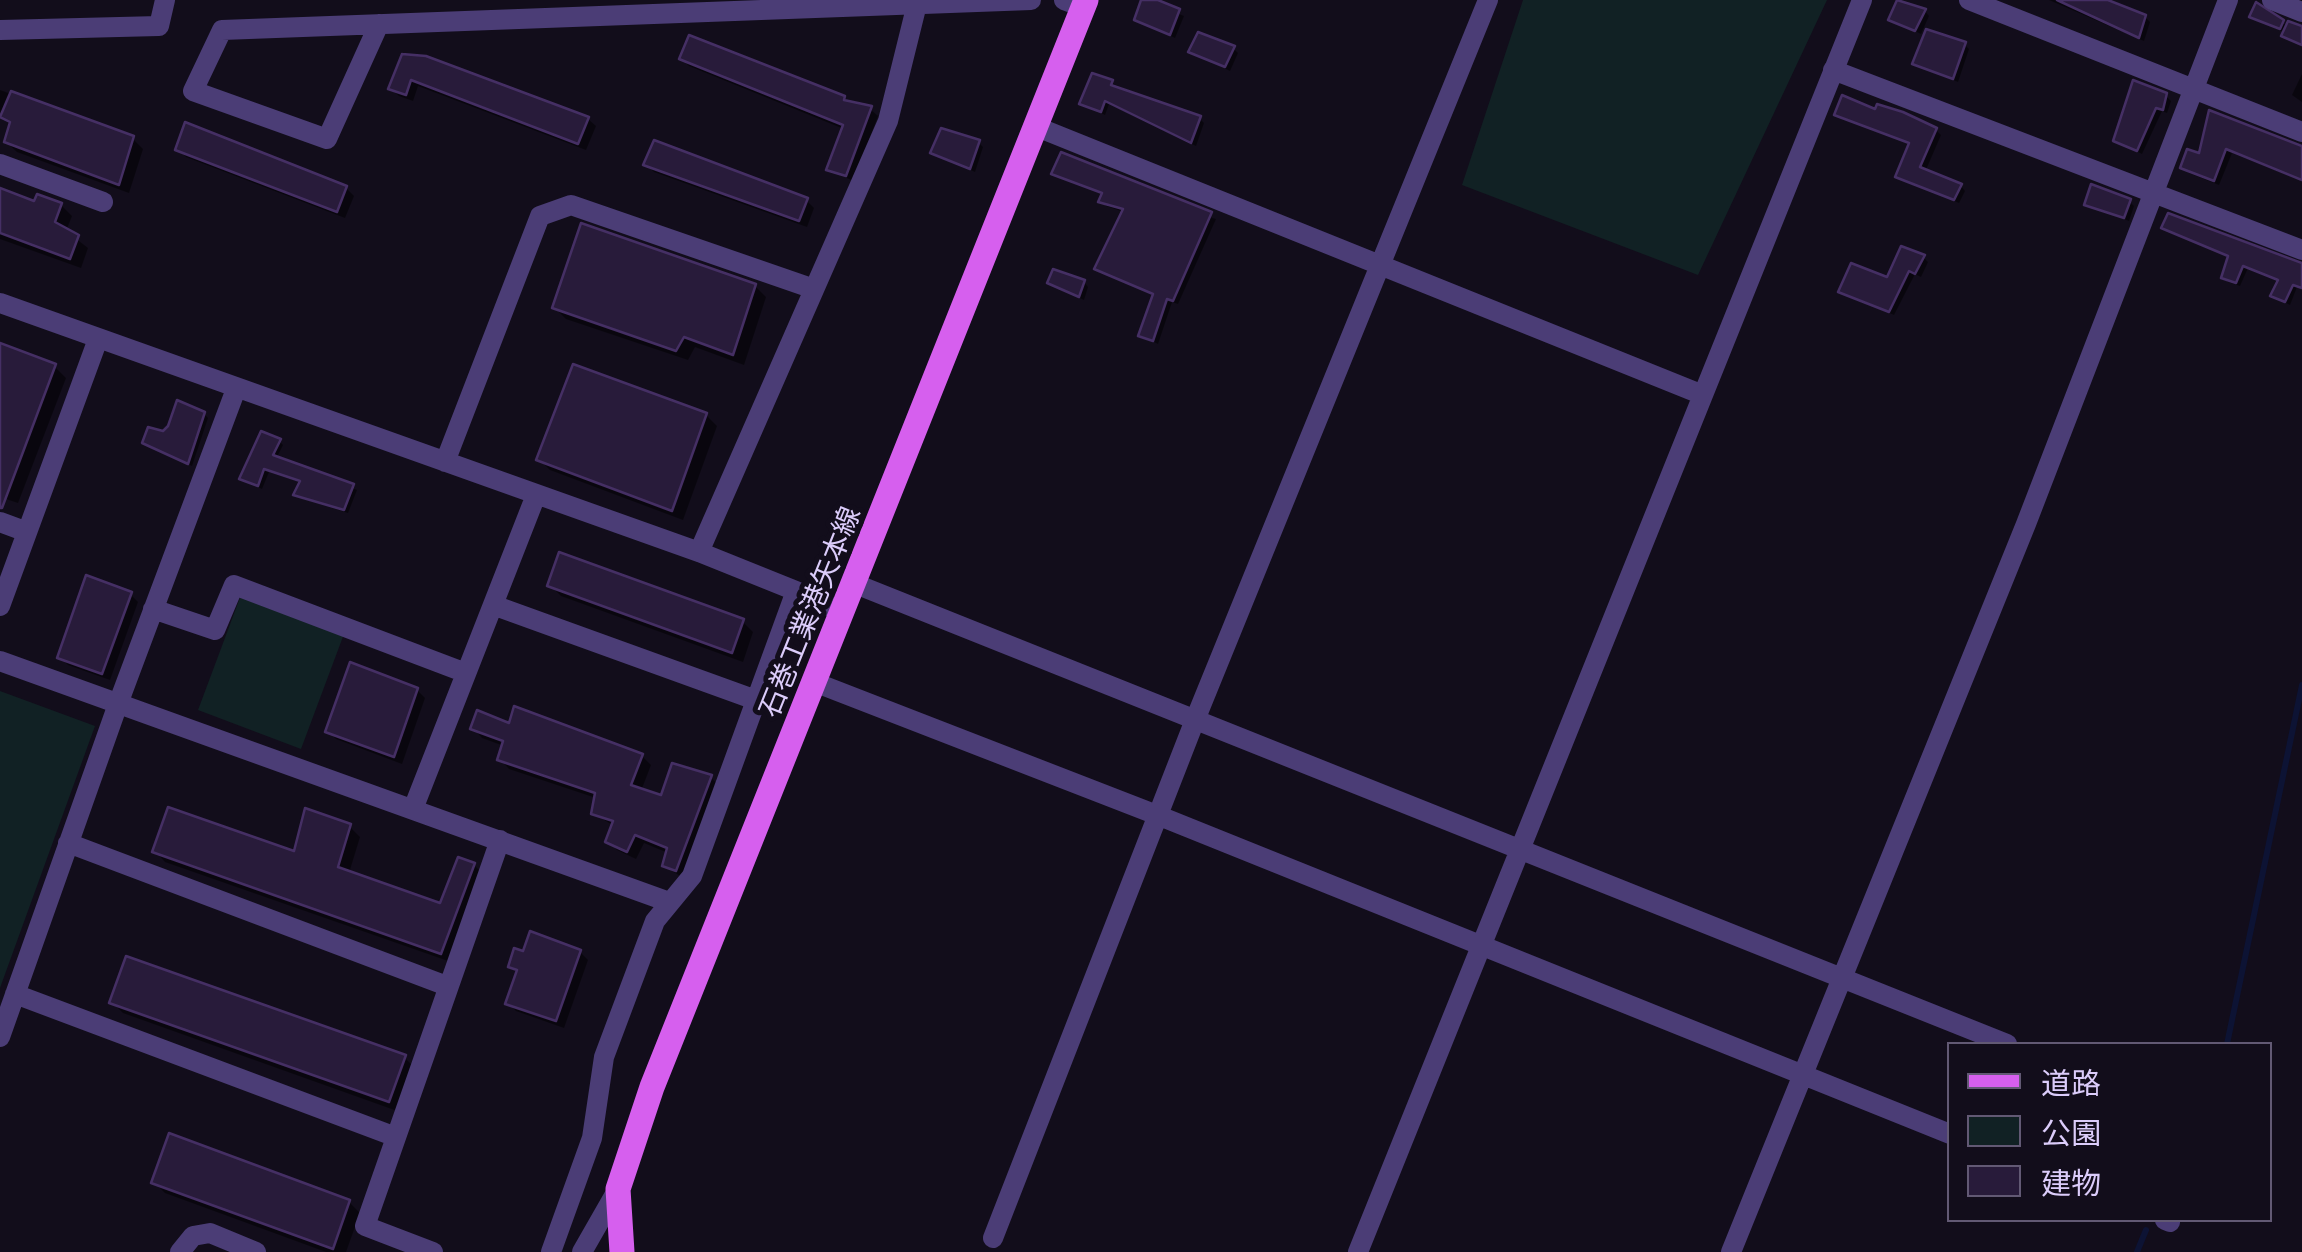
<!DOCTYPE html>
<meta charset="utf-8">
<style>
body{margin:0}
#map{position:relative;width:2302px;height:1252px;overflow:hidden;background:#120d1b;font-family:Ubuntu,"Noto Sans JP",sans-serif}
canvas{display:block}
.legend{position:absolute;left:1947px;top:1042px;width:325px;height:180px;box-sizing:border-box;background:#120d1b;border:2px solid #625974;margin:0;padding:12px 18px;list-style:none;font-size:30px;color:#dbccfa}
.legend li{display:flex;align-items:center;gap:20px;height:50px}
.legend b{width:50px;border:2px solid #625974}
</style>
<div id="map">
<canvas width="2302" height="1252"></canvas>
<ul class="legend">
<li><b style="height:12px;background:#d65fee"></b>道路</li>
<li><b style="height:28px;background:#112124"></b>公園</li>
<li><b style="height:28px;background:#281b3a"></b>建物</li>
</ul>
</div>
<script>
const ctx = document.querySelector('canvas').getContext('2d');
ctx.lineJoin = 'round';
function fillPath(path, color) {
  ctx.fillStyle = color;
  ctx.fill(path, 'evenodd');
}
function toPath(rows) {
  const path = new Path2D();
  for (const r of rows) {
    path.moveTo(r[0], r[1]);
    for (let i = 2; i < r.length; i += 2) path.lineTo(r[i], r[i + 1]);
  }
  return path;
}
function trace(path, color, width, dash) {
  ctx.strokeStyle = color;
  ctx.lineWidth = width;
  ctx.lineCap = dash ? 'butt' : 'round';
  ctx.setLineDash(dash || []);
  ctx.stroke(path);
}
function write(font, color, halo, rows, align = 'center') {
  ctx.font = font + ' Ubuntu,"Noto Sans JP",sans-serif';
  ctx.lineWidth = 10;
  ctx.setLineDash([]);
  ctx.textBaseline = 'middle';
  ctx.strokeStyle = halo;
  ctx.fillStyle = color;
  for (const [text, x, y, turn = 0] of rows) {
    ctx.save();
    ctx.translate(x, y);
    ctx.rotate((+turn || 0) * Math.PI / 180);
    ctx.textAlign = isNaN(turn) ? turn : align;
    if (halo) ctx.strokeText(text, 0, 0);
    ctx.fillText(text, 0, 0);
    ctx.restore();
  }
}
const green = toPath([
 [1523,0,1827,0,1698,275,1462,185],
 [241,595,344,634,301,749,198,710],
 [0,691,95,726,0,988]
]);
const shadow = toPath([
 [1144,0,1184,16,1175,38,1137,19],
 [2049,0,2101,0,2145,17,2150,22,2144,41],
 [1925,11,1929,16,1921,34,1891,19],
 [2252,17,2302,28,2302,46,2289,40,2285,33],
 [1964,44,1969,49,1958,82,1915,63],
 [1233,48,1238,53,1230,71,1191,52],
 [404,57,588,119,596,126,586,150,418,86,413,101,399,96,391,89],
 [682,59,870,109,878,116,853,181,829,169,844,129,689,66],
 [2302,74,2302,102,2292,95],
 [1111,83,1200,119,1204,123,1196,146,1109,104,1105,115,1082,103],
 [0,90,132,138,143,149,129,193,17,152,6,142,12,125,0,114],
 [2166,96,2171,101,2167,113,2162,111,2142,154,2116,140],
 [1837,114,1936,130,1941,135,1925,172,1961,186,1965,191,1959,203,1898,176,1911,145],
 [2211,114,2302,149,2302,181,2232,153,2219,185,2189,173,2183,168,2200,156],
 [978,142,983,147,975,172,933,152],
 [178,149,346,188,354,196,345,218,186,157],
 [646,164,806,200,814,208,807,227,654,172],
 [1054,174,1216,219,1178,304,1172,302,1158,344,1141,335,1155,296,1097,269,1124,212,1106,206,1101,201,1104,195],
 [0,191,35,204,61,205,72,216,66,231,88,248,81,268,0,239],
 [2129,201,2134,206,2129,221,2087,204],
 [2164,227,2302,266,2302,289,2297,287,2290,305,2273,296,2280,282,2248,268,2240,286,2228,282,2224,277,2230,258],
 [1923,257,1928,262,1921,277,1915,274,1894,315,1841,291,1888,281],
 [1084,282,1088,287,1084,300,1050,283],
 [755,286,766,297,744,365,695,347,688,360,566,319,555,308],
 [0,346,54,366,66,378,18,503,0,497],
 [204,414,208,418,192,466,145,443],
 [706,415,717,426,683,520,550,470,539,459],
 [279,441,283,445,276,459,357,490,348,513,300,498,296,494,302,483,269,472,262,489,242,479],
 [550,585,742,621,753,632,743,662,561,596],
 [130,594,138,602,110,680,68,665,60,657],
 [417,690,425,698,402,764,336,739,328,731],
 [510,726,642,756,651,765,641,791,663,798,710,777,720,786,685,879,664,866,668,853,644,843,636,859,617,850,608,841,614,826,593,813,596,798,509,769,500,759,504,746,482,738,473,728],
 [349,826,360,837,349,873,441,906,474,865,484,875,451,962,165,862,155,851,295,854],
 [580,952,588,960,564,1028,516,1011,508,1003,518,974,511,966],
 [112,1002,404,1057,415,1068,400,1112,123,1013],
 [154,1182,349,1202,360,1213,346,1252,326,1252,165,1193]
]);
const stream = toPath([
 [2227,1044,2302,685],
 [2137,1252,2146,1230]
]);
const building = toPath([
 [1141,0,1158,0,1180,9,1170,35,1134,20,1141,0],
 [1897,0,1926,9,1915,31,1888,20,1897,0],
 [2057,0,2108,0,2146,15,2139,38,2057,0],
 [2256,2,2284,20,2280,29,2249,17,2256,2],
 [2288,21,2302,26,2302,45,2281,36,2288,21],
 [1926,29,1966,42,1953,79,1912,64,1926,29],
 [1198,32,1235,46,1225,67,1188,52,1198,32],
 [689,35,845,96,844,100,872,106,846,176,826,170,843,125,679,59,689,35],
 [402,54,426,56,589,117,578,144,411,80,406,95,388,89,402,54],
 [1092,73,1113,80,1111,85,1201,116,1191,143,1105,101,1101,112,1079,104,1092,73],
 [2133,80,2167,93,2163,110,2156,108,2137,151,2113,141,2133,80],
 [11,91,134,136,119,185,4,142,10,122,0,117,11,91],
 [1842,95,1875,109,1877,104,1903,112,1937,128,1920,167,1962,184,1954,200,1895,177,1909,143,1834,115,1842,95],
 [2209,110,2302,146,2302,180,2226,149,2214,181,2180,168,2187,149,2199,153,2209,110],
 [185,122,347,186,337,212,175,150,185,122],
 [941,128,980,140,970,169,930,153,941,128],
 [654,140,808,198,799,221,643,165,654,140],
 [1061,152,1212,212,1173,301,1167,299,1153,341,1138,336,1153,294,1094,269,1123,209,1098,202,1102,193,1051,174,1061,152],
 [2091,184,2131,199,2124,218,2084,205,2091,184],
 [0,188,34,201,37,194,62,203,55,222,79,235,70,259,0,233,0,188],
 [2168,213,2302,263,2302,288,2293,285,2285,302,2270,296,2278,280,2243,266,2236,283,2221,278,2228,256,2161,228,2168,213],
 [581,223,756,284,733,355,684,337,676,351,552,308,581,223],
 [1901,246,1925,255,1915,274,1909,271,1889,312,1838,292,1851,263,1887,277,1901,246],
 [1053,269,1085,280,1079,297,1047,283,1053,269],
 [0,343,56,364,2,508,0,508,0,343],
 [573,364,707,413,672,511,536,460,573,364],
 [177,400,205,412,188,464,142,443,148,427,163,431,168,426,177,400],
 [261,431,281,439,273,455,354,484,344,510,293,495,300,481,264,469,258,486,239,479,261,431],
 [559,552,744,619,732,653,547,586,559,552],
 [86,575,132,592,102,674,57,658,86,575],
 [350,662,418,688,394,757,325,732,350,662],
 [514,706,643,754,631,785,661,795,672,763,712,775,676,871,662,866,667,848,635,835,627,852,605,842,613,821,591,814,595,793,497,760,503,741,470,729,477,710,509,723,514,706],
 [168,807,294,851,305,808,351,824,338,867,440,903,458,857,475,863,441,954,152,852,168,807],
 [530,931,581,950,556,1021,505,1004,517,970,508,967,514,948,523,951,530,931],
 [126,956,406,1055,389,1102,109,1003,126,956],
 [169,1133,350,1200,333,1249,151,1183,169,1133]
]);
const minor = toPath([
 [1064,0,1083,7],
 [1969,0,2302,132],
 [2272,0,2302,12],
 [379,24,327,139,193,91,222,30,1031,0],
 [0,30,159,26,165,0],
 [1833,70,2302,250],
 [1037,127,1703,395],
 [0,164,103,202],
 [0,303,699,552,796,591,692,876,655,921,604,1057,592,1138,551,1252],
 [445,462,540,216,571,205,814,289],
 [0,522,27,532],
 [699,552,888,121,917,4],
 [853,583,2007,1044],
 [796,591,842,612],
 [493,605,753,699],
 [0,606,98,339],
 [153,609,215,630,234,585,466,673],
 [0,661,669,902],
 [814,682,1157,815,1950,1134],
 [413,809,536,495],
 [68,843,447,986],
 [15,994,396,1137],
 [0,1037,118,704,236,389],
 [2165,1220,2170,1222],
 [993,1238,1195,720,1488,0],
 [180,1252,193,1236,210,1233,256,1252],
 [433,1252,365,1226,500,840],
 [582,1252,618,1189],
 [1358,1252,1862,0],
 [1731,1252,2026,524,2228,0]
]);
const major = toPath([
 [622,1252,618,1189,652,1087,1086,0]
]);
const streetNames = [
 ["石巻工業港矢本線",810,612,-68]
];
fillPath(green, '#112124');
fillPath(shadow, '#0007');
trace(stream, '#0d1334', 6);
fillPath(building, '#281b3a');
trace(building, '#452f64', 2.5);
trace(minor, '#4b3d76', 20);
trace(major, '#d65fee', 25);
write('28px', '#dbccfa', '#120d1b', streetNames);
</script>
